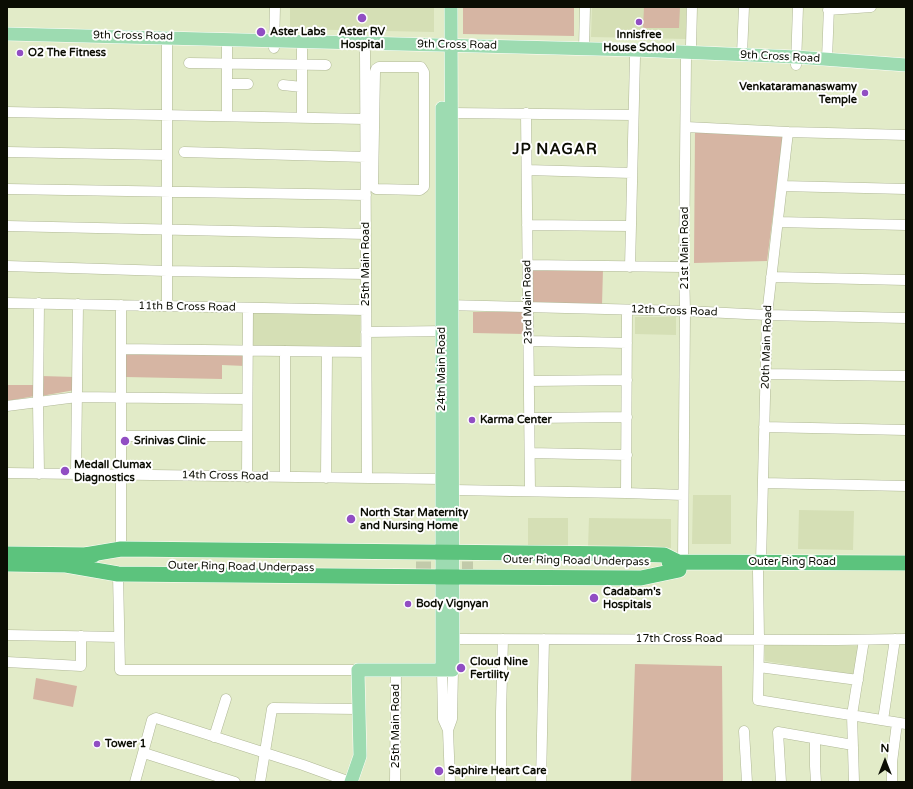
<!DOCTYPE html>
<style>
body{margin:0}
#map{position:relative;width:913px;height:789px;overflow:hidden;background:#e2ebc8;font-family:"Varela Round",sans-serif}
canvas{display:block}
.frame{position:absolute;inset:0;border:8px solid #0b0d03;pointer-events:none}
.north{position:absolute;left:865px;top:741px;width:40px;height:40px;-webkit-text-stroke:3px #fff;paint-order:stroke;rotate:0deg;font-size:11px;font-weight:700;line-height:16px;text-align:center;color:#0b0d03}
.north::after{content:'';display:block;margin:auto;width:14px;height:18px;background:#0b0d03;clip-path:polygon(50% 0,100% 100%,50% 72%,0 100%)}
</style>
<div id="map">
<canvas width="913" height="789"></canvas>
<div class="frame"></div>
<div class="north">N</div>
</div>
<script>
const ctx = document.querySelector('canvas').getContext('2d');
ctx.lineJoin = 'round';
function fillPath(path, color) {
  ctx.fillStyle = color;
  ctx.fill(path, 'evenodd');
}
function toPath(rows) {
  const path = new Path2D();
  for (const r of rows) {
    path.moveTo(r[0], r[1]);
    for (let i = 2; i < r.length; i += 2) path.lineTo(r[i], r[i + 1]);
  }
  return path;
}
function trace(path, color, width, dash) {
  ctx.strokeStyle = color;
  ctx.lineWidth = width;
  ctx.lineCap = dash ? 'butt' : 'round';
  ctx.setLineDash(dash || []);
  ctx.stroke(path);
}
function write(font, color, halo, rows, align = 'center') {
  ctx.font = font + ' "Varela Round",sans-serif';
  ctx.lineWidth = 4;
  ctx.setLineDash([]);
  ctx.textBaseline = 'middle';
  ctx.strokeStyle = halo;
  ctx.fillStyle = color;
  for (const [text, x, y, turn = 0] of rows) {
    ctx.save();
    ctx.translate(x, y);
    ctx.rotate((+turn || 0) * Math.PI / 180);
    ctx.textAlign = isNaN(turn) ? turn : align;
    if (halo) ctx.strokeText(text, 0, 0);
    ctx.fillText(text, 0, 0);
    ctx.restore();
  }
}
const built = toPath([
 [290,7,434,7,434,32,290,29],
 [592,7,686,7,686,39,591,37],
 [252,312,360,313,360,347,251,346],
 [635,317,676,317,676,335,635,334],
 [693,495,731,495,731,544,692,544],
 [799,510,854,511,853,550,798,549],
 [528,518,568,518,568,548,528,548],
 [589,518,671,519,671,548,588,548],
 [765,645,860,646,855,675,765,661]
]);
const green = toPath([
 [463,7,574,7,574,36,463,34],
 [644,7,680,7,679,28,643,28],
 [695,131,783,136,767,261,694,263],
 [533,268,603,269,602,305,533,304],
 [473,312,524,312,524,334,473,333],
 [126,352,245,353,245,366,222,365,222,379,126,377],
 [41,376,75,377,75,390,41,396],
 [7,385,35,385,35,396,7,401],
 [635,664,722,666,723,782,631,782],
 [36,678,77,686,73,707,33,699]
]);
const highwayTunnel = toPath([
 [416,569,473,569]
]);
const minor = toPath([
 [828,10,871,7],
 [227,47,227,116],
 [274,48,275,7],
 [302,49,302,117],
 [584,49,585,7],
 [365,51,367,478],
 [742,54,744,7],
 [827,59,829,7],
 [189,63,326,65],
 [796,65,798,7],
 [379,67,421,67,424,72,424,187,420,190,376,189,373,186,375,72,376,69,379,67],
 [227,84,248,84],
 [283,85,302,87],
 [7,112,365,119],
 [451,113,633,115],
 [526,113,530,491],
 [686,127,788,132,906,135],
 [7,152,167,155],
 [184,152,366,157],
 [527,170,632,173],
 [782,186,906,189],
 [7,189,366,195],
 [778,222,906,225],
 [527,225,631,226],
 [7,226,366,234],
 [528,265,684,267],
 [7,266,167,271,366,274],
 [630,267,635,57],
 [771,277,906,280],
 [7,303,366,310],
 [39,303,38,401,39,474],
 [446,305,685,311,767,315,906,318],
 [167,306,167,37],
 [366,332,448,331],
 [529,341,627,343],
 [121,349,366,352],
 [766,374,906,376],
 [529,381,627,380],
 [7,406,77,397,247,399],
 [529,418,627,417],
 [764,427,906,430],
 [121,436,247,436],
 [530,453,627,455],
 [7,473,442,479],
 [76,474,78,304],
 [247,477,248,308],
 [285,477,285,351],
 [326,478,327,352],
 [763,483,906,486],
 [453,490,626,493,683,495],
 [626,493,627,310],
 [121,549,121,305],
 [683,562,685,311,684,267,686,58,691,46,692,7],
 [761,562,767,315,788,132],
 [758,571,759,639,758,700,906,724],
 [118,574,120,670,358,670],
 [7,635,119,637],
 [453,639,837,640,906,639],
 [7,662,81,666,81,636],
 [759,667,858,680],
 [442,670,443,719,448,730],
 [883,720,895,639],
 [744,731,747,782],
 [214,737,226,699],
 [815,740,815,766,816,782],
 [144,753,235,782],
 [135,782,152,720,156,718,303,765,350,782],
 [260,782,272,709,273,708,358,709],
 [395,782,396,670],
 [450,782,448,730,452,719,453,670],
 [501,782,501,712,503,639],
 [541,782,544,639],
 [781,782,778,732,853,745],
 [854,782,852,715,864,640],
 [892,782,892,762,897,723]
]);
const major = toPath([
 [7,34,635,50,796,57,906,65],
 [442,108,442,670],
 [351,782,360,756,358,670,453,670,451,7]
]);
const highway = toPath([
 [7,554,94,555],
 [85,555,121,549,628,554,664,555,678,562],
 [669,562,906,563],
 [7,564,65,565],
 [66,565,118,574,452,577,641,578,679,570]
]);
const markers = [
 [362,18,5,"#914ec3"],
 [639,22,4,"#914ec3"],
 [261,32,5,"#914ec3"],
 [20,53,4,"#914ec3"],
 [865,93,4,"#914ec3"],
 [472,420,4,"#914ec3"],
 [125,441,5,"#914ec3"],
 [65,471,5,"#914ec3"],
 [351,519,5,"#914ec3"],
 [594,598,5,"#914ec3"],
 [408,604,4,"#914ec3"],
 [461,668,5,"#914ec3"],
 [97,744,4,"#914ec3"],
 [439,771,5,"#914ec3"]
];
const poiNames = [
 ["Aster Labs",270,32],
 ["Aster RV",362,32,"center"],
 ["Hospital",362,45,"center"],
 ["Innisfree",639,35,"center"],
 ["House School",639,48,"center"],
 ["O2 The Fitness",28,53],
 ["Venkataramanaswamy",857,87,"right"],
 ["Temple",857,100,"right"],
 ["Karma Center",480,420],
 ["Srinivas Clinic",134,441],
 ["Medall Clumax",74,465],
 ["Diagnostics",74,478],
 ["North Star Maternity",360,513],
 ["and Nursing Home",360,526],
 ["Cadabam's",603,592],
 ["Hospitals",603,605],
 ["Body Vignyan",416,604],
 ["Cloud Nine",470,662],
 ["Fertility",470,675],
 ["Tower 1",105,744],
 ["Saphire Heart Care",448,771]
];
const streetNames = [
 ["9th Cross Road",133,36,1],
 ["9th Cross Road",457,45,1],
 ["9th Cross Road",780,57,3],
 ["21st Main Road",685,248,-90],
 ["25th Main Road",366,264,-90],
 ["23rd Main Road",528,302,-91],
 ["11th B Cross Road",187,307,1],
 ["12th Cross Road",674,311,2],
 ["20th Main Road",767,347,-88],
 ["24th Main Road",442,369,-90],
 ["14th Cross Road",225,476,1],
 ["Outer Ring Road Underpass",576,561,1],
 ["Outer Ring Road",792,562],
 ["Outer Ring Road Underpass",241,567,1],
 ["17th Cross Road",679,639],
 ["25th Main Road",396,726,-90]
];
const districtNames = [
 ["JP NAGAR",555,150]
];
fillPath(built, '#d5dfb5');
fillPath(green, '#d6b5a3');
trace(highwayTunnel, '#c2caaa', 15, [15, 8]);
trace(minor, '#b0b896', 11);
trace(major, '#fff', 14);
trace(highway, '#fff', 16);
trace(minor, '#fff', 10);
trace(major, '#9ddbb1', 13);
trace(highway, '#5cc37d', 15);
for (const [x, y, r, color] of markers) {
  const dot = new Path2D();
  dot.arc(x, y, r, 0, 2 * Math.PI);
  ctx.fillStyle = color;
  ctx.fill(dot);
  trace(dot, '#fff', 1.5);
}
write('bold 11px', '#0b0d03', '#fff', poiNames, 'left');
write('11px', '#0b0d03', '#fff', streetNames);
ctx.letterSpacing = '1px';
write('bold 15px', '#0b0d03', '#fff', districtNames);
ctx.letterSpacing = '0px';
</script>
